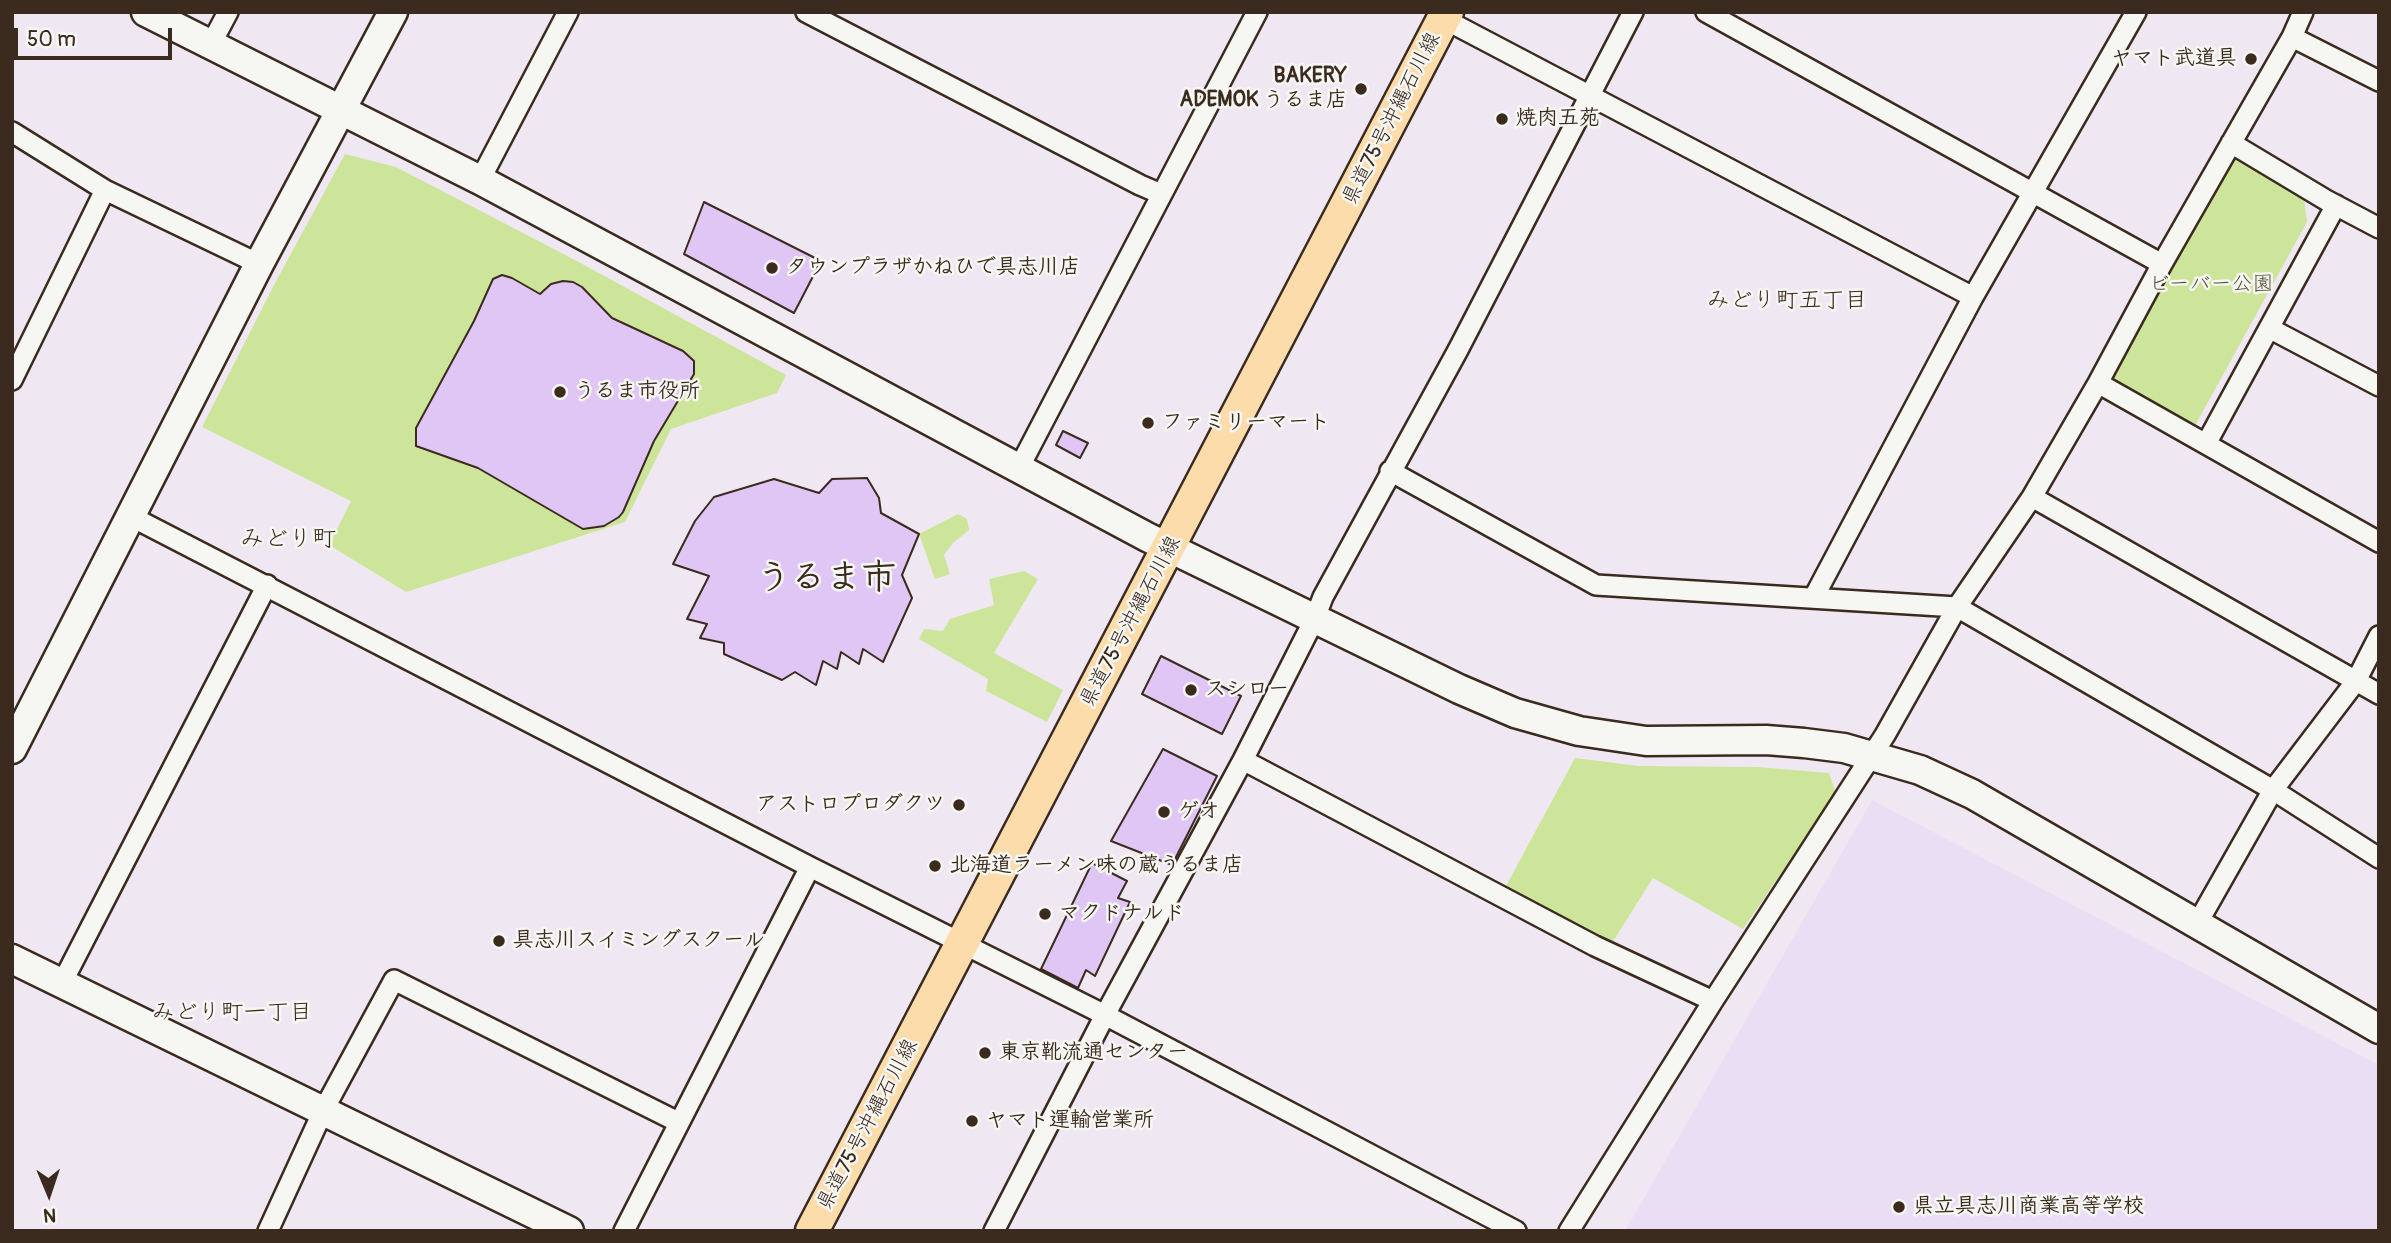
<!DOCTYPE html>
<meta charset="utf-8">
<style>
body{margin:0}
#map{position:relative;width:2391px;height:1243px;overflow:hidden;background:#efe8f3;font-family:Pangolin,sans-serif}
canvas{display:block}
.frame{position:absolute;inset:0;border:14px solid #3b2a1e;pointer-events:none}
.north{position:absolute;left:14px;top:1159px;width:70px;height:70px;-webkit-text-stroke:5px #f6f6f2;paint-order:stroke;rotate:178deg;font-size:19px;font-weight:700;line-height:28px;text-align:center;color:#3b2a1e}
.north::after{content:'';display:block;margin:auto;width:24px;height:32px;background:#3b2a1e;clip-path:polygon(50% 0,100% 100%,50% 72%,0 100%)}
.scale{position:absolute;left:14px;top:28px;width:158px;height:32px;box-sizing:border-box;border:4px solid #3b2a1e;border-top:0;padding-left:9px;font-size:21px;line-height:24px;white-space:nowrap;color:#3b2a1e;-webkit-text-stroke:5px #f6f6f2;paint-order:stroke}
</style>
<div id="map">
<canvas width="2391" height="1243"></canvas>
<div class="frame"></div>
<div class="north">N</div>
<div class="scale">50 m</div>
</div>
<script>
const ctx = document.querySelector('canvas').getContext('2d');
ctx.lineJoin = 'round';
function fillPath(path, color) {
  ctx.fillStyle = color;
  ctx.fill(path, 'evenodd');
}
function toPath(rows) {
  const path = new Path2D();
  for (const r of rows) {
    path.moveTo(r[0], r[1]);
    for (let i = 2; i < r.length; i += 2) path.lineTo(r[i], r[i + 1]);
  }
  return path;
}
function trace(path, color, width, dash) {
  ctx.strokeStyle = color;
  ctx.lineWidth = width;
  ctx.lineCap = dash ? 'butt' : 'round';
  ctx.setLineDash(dash || []);
  ctx.stroke(path);
}
function write(font, color, halo, rows, align = 'center') {
  ctx.font = font + ' Pangolin,"Klee One",sans-serif';
  ctx.lineWidth = 5;
  ctx.setLineDash([]);
  ctx.textBaseline = 'middle';
  ctx.strokeStyle = halo;
  ctx.fillStyle = color;
  for (const [text, x, y, turn = 0] of rows) {
    ctx.save();
    ctx.translate(x, y);
    ctx.rotate((+turn || 0) * Math.PI / 180);
    ctx.textAlign = isNaN(turn) ? turn : align;
    if (halo) ctx.strokeText(text, 0, 0);
    ctx.fillText(text, 0, 0);
    ctx.restore();
  }
}
const built = toPath([
 [1872,800,2379,1065,2379,1231,1625,1231]
]);
const green = toPath([
 [2225,153,2304,198,2307,222,2190,435,2098,383],
 [345,154,396,167,575,260,786,375,777,393,671,429,625,522,406,592,329,545,351,501,202,427,275,283],
 [958,514,967,519,969,530,953,543,944,555,950,574,935,579,919,534],
 [1024,571,1038,579,994,653,1063,690,1047,722,986,691,988,679,919,639,924,629,943,631,950,619,994,605,989,579],
 [1575,758,1638,766,1757,767,1829,773,1836,793,1743,929,1653,878,1612,943,1506,886]
]);
const building = toPath([
 [704,202,821,261,794,313,684,254,704,202],
 [502,275,512,278,540,294,551,284,563,281,573,282,582,287,612,318,683,351,694,361,694,374,654,441,623,512,619,517,604,526,583,529,478,468,416,446,416,428,474,321,493,279,502,275],
 [1063,431,1088,443,1080,458,1056,445,1063,431],
 [867,478,879,498,881,513,919,534,902,575,912,598,883,662,863,649,859,664,841,652,837,669,823,661,816,685,795,672,782,680,724,654,724,643,700,638,707,624,687,619,709,576,673,564,695,521,714,497,774,479,819,493,832,479,867,478],
 [1161,656,1241,696,1222,734,1142,694,1161,656],
 [1163,749,1217,776,1172,865,1111,841,1163,749],
 [1092,863,1127,881,1118,898,1130,902,1095,976,1086,970,1078,988,1041,969,1092,863]
]);
const street = toPath([
 [806,12,1140,185,1161,194],
 [1706,12,2162,264],
 [1444,19,1973,297],
 [2292,37,2379,81],
 [210,46,228,12],
 [12,132,105,190,259,264],
 [2231,143,2326,200,2379,228],
 [480,180,568,12],
 [2269,328,2379,386],
 [12,380,105,190],
 [2098,383,2379,542],
 [2206,444,2336,205],
 [1019,468,1257,12],
 [1390,471,1596,585,1957,607,2273,790,2379,858],
 [2032,497,2379,694],
 [132,517,810,867,1105,1015,1516,1231],
 [1814,597,1973,297,2136,12],
 [1243,760,1595,946,1713,1001],
 [2197,924,2273,790,2356,681,2379,636],
 [62,983,267,585],
 [268,1231,323,1111,394,980,678,1122],
 [624,1231,810,867],
 [994,1231,1105,1015,1243,760,1315,618,1323,597,1458,350,1633,12],
 [1569,1231,1713,1001,1885,735,1957,607,2032,497,2098,383,2162,264,2292,37,2303,12]
]);
const secondary = toPath([
 [146,12,480,180,1147,537,1459,689,1515,713,1579,731,1646,741,1766,740,1804,743,1844,748,1920,770,1972,794,2379,1029],
 [12,749,259,264,393,12],
 [12,959,569,1231]
]);
const primary = toPath([
 [812,1231,1447,12]
]);
const markers = [
 [2251,59,7,"#3b2a1e"],
 [1361,89,7,"#3b2a1e"],
 [1502,119,7,"#3b2a1e"],
 [772,268,7,"#3b2a1e"],
 [560,392,7,"#3b2a1e"],
 [1148,423,7,"#3b2a1e"],
 [1191,690,7,"#3b2a1e"],
 [959,805,7,"#3b2a1e"],
 [1164,812,7,"#3b2a1e"],
 [935,866,7,"#3b2a1e"],
 [1045,914,7,"#3b2a1e"],
 [499,941,7,"#3b2a1e"],
 [985,1053,7,"#3b2a1e"],
 [972,1121,7,"#3b2a1e"],
 [1899,1207,7,"#3b2a1e"]
];
const poiNames = [
 ["ヤマト武道具",2237,59,"right"],
 ["BAKERY",1347,77,"right"],
 ["ADEMOK うるま店",1347,101,"right"],
 ["焼肉五苑",1516,119],
 ["タウンプラザかねひで具志川店",786,268],
 ["うるま市役所",574,392],
 ["ファミリーマート",1162,423],
 ["スシロー",1205,690],
 ["アストロプロダクツ",945,805,"right"],
 ["ゲオ",1178,812],
 ["北海道ラーメン味の蔵うるま店",949,866],
 ["マクドナルド",1059,914],
 ["具志川スイミングスクール",513,941],
 ["東京靴流通センター",999,1053],
 ["ヤマト運輸営業所",986,1121],
 ["県立具志川商業高等学校",1913,1207]
];
const streetNames = [
 ["県道75号沖縄石川線",1392,119,-63],
 ["県道75号沖縄石川線",1131,622,-62],
 ["県道75号沖縄石川線",868,1125,-62]
];
const parkNames = [
 ["ビーバー公園",2211,285]
];
const neighbourhoodNames = [
 ["みどり町五丁目",1787,301],
 ["みどり町一丁目",232,1013]
];
const quarterNames = [
 ["みどり町",288,540]
];
const townNames = [
 ["うるま市",826,579]
];
fillPath(built, '#eadef4');
fillPath(green, '#cde59a');
fillPath(building, '#e0c6f5');
trace(building, '#3b2a1e', 2);
trace(street, '#3b2a1e', 24);
trace(secondary, '#3b2a1e', 33);
trace(primary, '#3b2a1e', 37);
trace(street, '#f6f6f2', 19);
trace(secondary, '#f6f6f2', 28);
trace(primary, '#fddcac', 32);
for (const [x, y, r, color] of markers) {
  const dot = new Path2D();
  dot.arc(x, y, r, 0, 2 * Math.PI);
  ctx.fillStyle = color;
  ctx.fill(dot);
  trace(dot, '#f6f6f2', 2.5);
}
write('bold 21px', '#3b2a1e', '#f6f6f2', poiNames, 'left');
write('21px', '#3b2a1e', '#f6f6f2', streetNames);
write('21px', '#584f37', '#f6f6f2', parkNames);
write('23px', '#3b2a1e', '#f6f6f2', neighbourhoodNames);
write('24px', '#3b2a1e', '#f6f6f2', quarterNames);
write('bold 35px', '#3b2a1e', '#f6f6f2', townNames);
</script>
